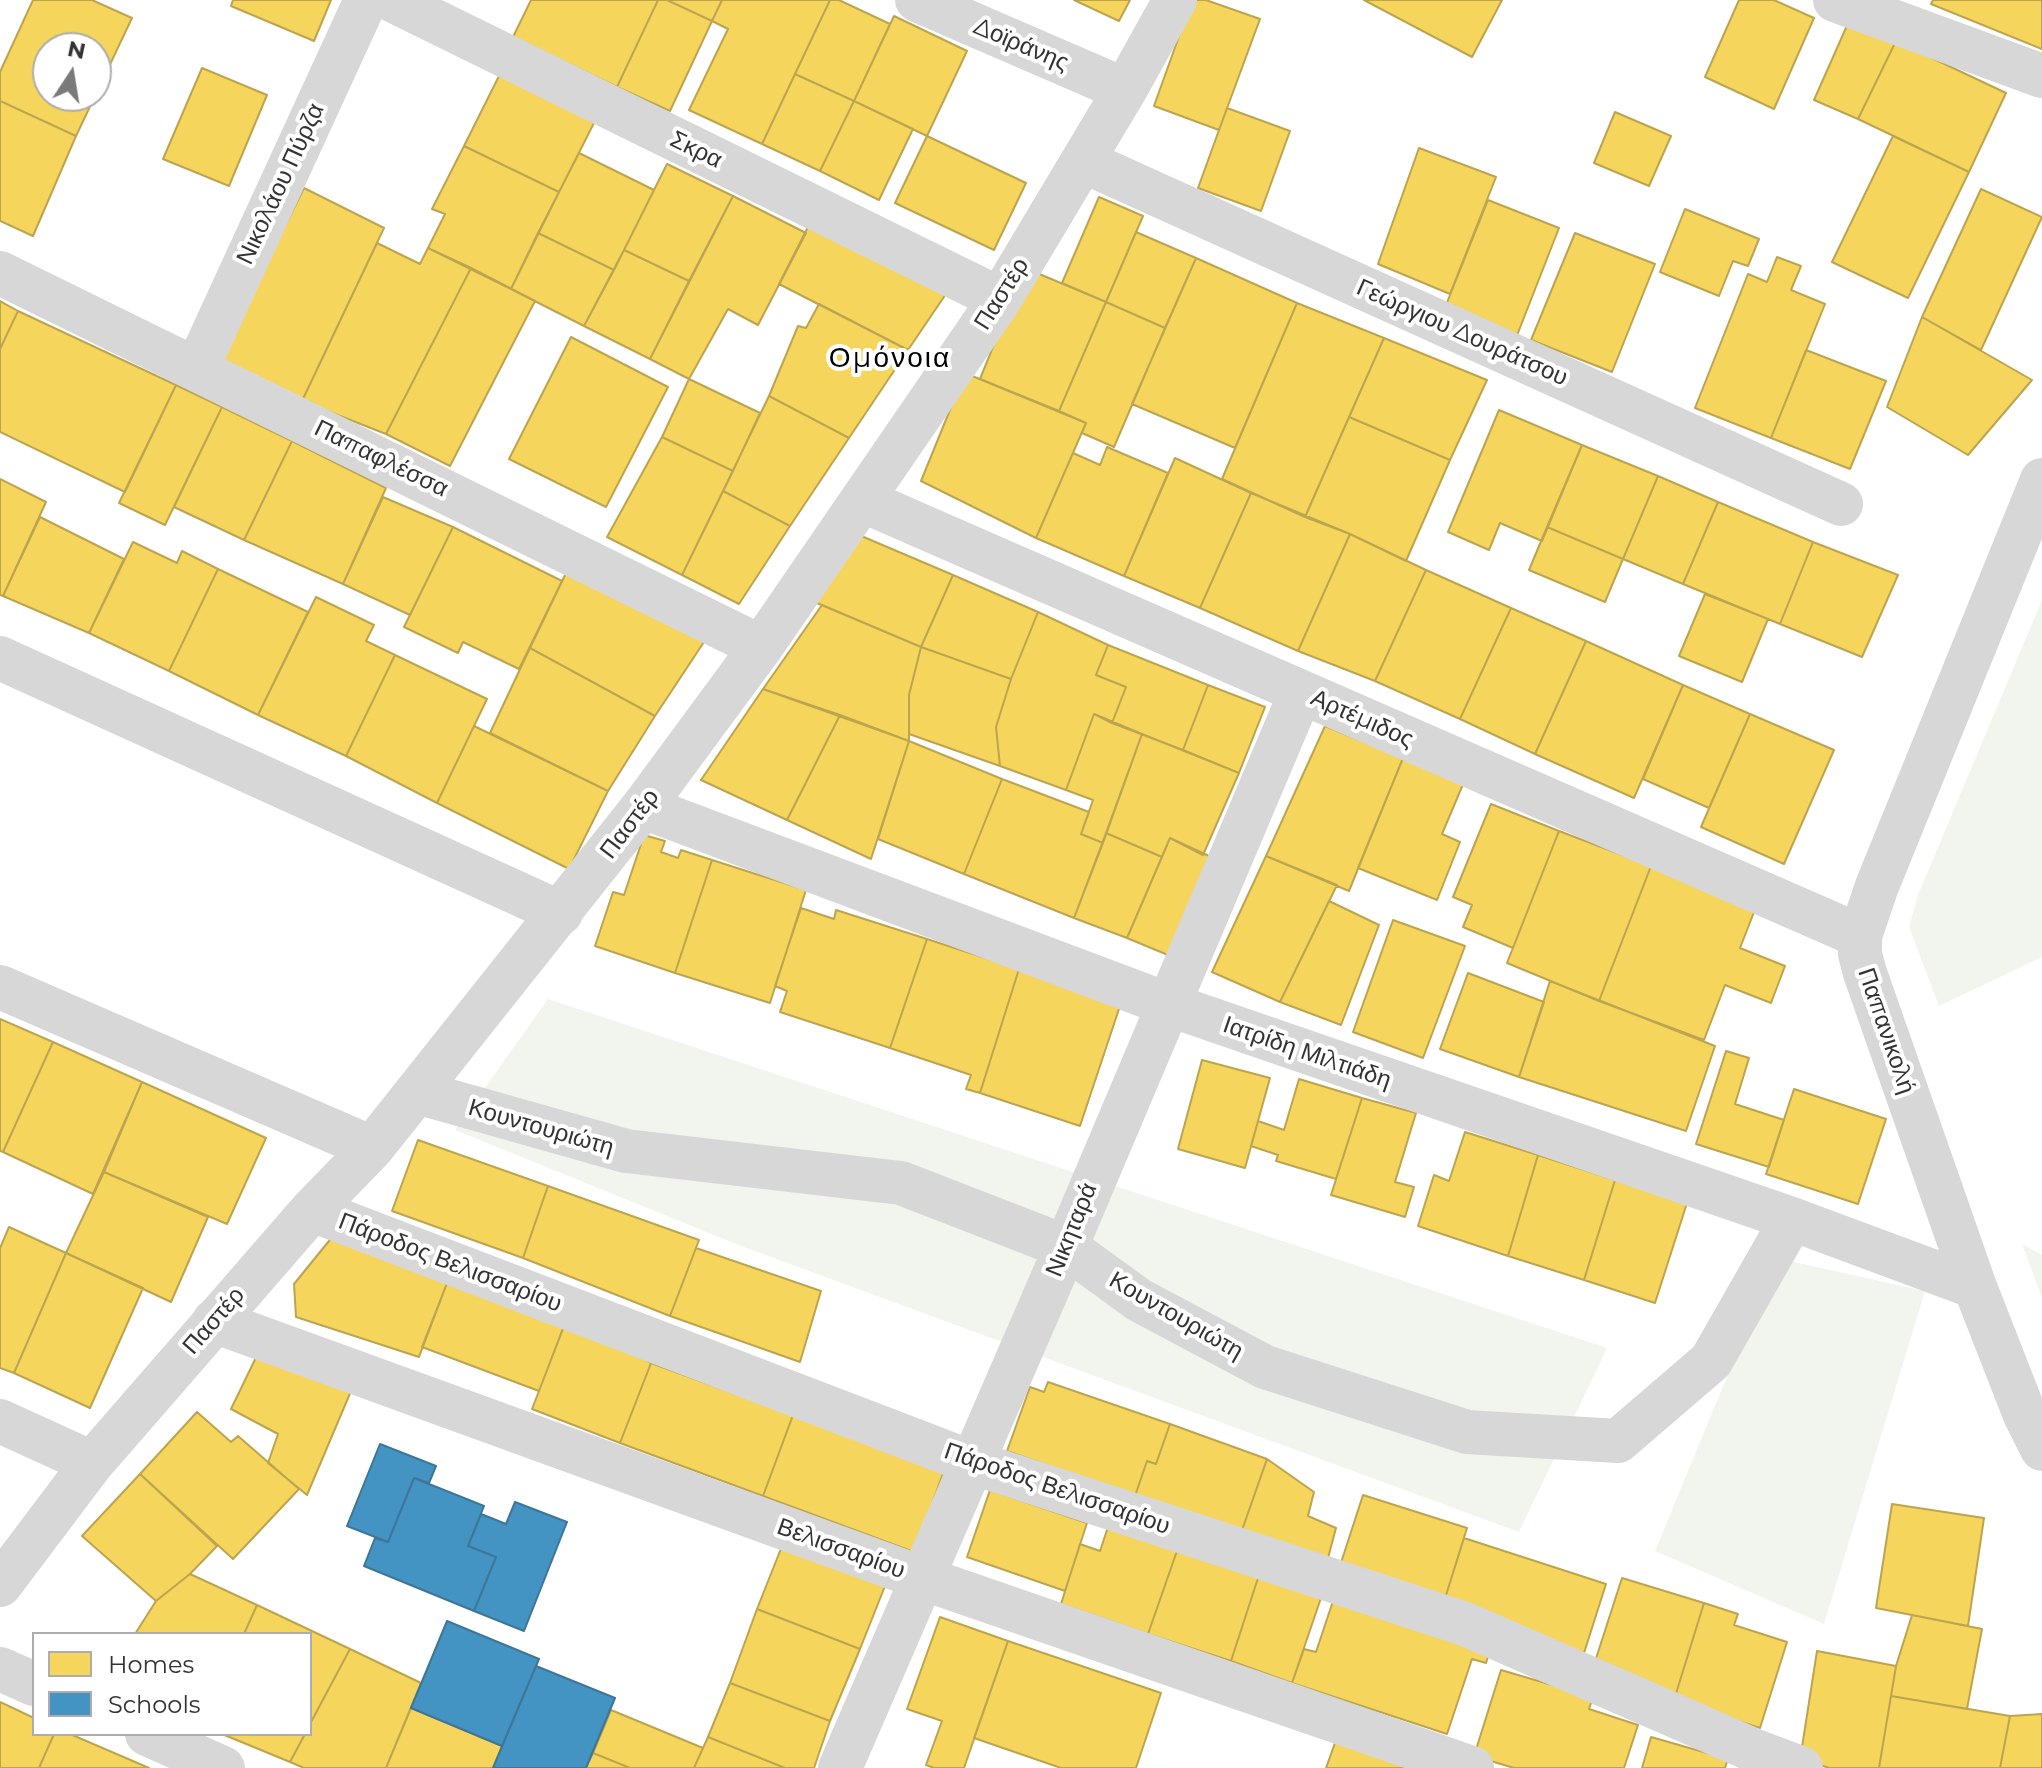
<!DOCTYPE html>
<meta charset="utf-8">
<style>
body{margin:0}
#map{position:relative;width:2042px;height:1768px;overflow:hidden;background:#fff;font-family:Montserrat,sans-serif}
canvas{display:block}
.legend{position:absolute;left:32px;top:1632px;width:280px;height:104px;box-sizing:border-box;background:#fff;border:2px solid #adadad;margin:0;padding:10px 14px;list-style:none;font-size:24px;color:#333}
.legend li{display:flex;align-items:center;gap:16px;height:40px}
.legend b{width:40px;border:2px solid #adadad}
.north{position:absolute;left:32px;top:32px;width:80px;height:80px;box-sizing:border-box;background:#fff;border:2px solid #adadad;border-radius:50%;rotate:12deg;font-size:22px;font-weight:700;line-height:32px;text-align:center;color:#333}
.north::after{content:'';display:block;margin:auto;width:28px;height:36px;background:#7a7a7a;clip-path:polygon(50% 0,100% 100%,50% 72%,0 100%)}
</style>
<div id="map">
<canvas width="2042" height="1768"></canvas>
<ul class="legend">
<li><b style="height:22px;background:#f6d55c"></b>Homes</li>
<li><b style="height:22px;background:#4393c3"></b>Schools</li>
</ul>
<div class="north">N</div>
</div>
<script>
const ctx = document.querySelector('canvas').getContext('2d');
ctx.lineJoin = 'round';
function fillPath(path, color) {
  ctx.fillStyle = color;
  ctx.fill(path, 'evenodd');
}
function toPath(rows) {
  const path = new Path2D();
  for (const r of rows) {
    path.moveTo(r[0], r[1]);
    for (let i = 2; i < r.length; i += 2) path.lineTo(r[i], r[i + 1]);
  }
  return path;
}
function trace(path, color, width, dash) {
  ctx.strokeStyle = color;
  ctx.lineWidth = width;
  ctx.lineCap = dash ? 'butt' : 'round';
  ctx.setLineDash(dash || []);
  ctx.stroke(path);
}
function write(font, color, halo, rows, align = 'center') {
  ctx.font = font + ' Montserrat,sans-serif';
  ctx.lineWidth = 8;
  ctx.setLineDash([]);
  ctx.textBaseline = 'middle';
  ctx.strokeStyle = halo;
  ctx.fillStyle = color;
  for (const [text, x, y, turn = 0] of rows) {
    ctx.save();
    ctx.translate(x, y);
    ctx.rotate((+turn || 0) * Math.PI / 180);
    ctx.textAlign = isNaN(turn) ? turn : align;
    if (halo) ctx.strokeText(text, 0, 0);
    ctx.fillText(text, 0, 0);
    ctx.restore();
  }
}
const green = toPath([
 [2042,600,2042,957,1939,1006,1909,927,1918,895],
 [548,999,1607,1348,1519,1532,741,1246,455,1130],
 [2022,1244,2042,1255,2042,1298],
 [1776,1258,1925,1291,1824,1624,1655,1551]
]);
const homes = toPath([
 [33,0,92,0,132,18,96,94,96,48,48,48,48,96,95,96,76,136,0,101,0,72,33,0],
 [233,0,331,0,314,41,231,6,233,0],
 [531,0,658,0,617,87,513,37,531,0],
 [658,0,667,0,712,21,670,111,617,87,658,0],
 [667,0,722,0,712,21,667,0],
 [722,0,830,0,762,144,689,110,728,29,712,21,722,0],
 [830,0,839,0,890,24,854,101,795,74,830,0],
 [1074,0,1130,0,1119,21,1074,0],
 [1192,0,1206,0,1260,19,1219,130,1154,106,1192,0],
 [1364,0,1502,0,1472,57,1364,0],
 [1739,0,1774,0,1814,18,1774,109,1705,77,1739,0],
 [1933,0,2042,0,2042,49,1931,4,1933,0],
 [894,16,967,51,927,136,854,101,894,16],
 [1849,21,1896,41,1858,119,1814,100,1849,21],
 [1896,41,2006,93,1969,172,1858,119,1896,41],
 [202,68,267,95,229,186,163,159,202,68],
 [500,74,595,121,559,192,464,146,500,74],
 [795,74,854,101,820,171,762,144,795,74],
 [0,101,76,136,33,236,0,221,0,101],
 [854,101,913,129,879,200,820,171,854,101],
 [1227,108,1290,131,1261,211,1198,188,1227,108],
 [1615,112,1671,136,1649,186,1594,163,1615,112],
 [927,136,1026,183,994,250,895,203,927,136],
 [1893,136,1969,172,1908,298,1832,262,1893,136],
 [464,146,559,192,511,289,428,248,445,214,432,209,464,146],
 [1419,148,1496,177,1450,294,1378,264,1419,148],
 [579,153,654,190,614,270,538,233,579,153],
 [667,164,733,196,689,281,624,250,667,164],
 [304,188,384,228,302,401,219,359,304,188],
 [1981,189,2042,217,1981,350,1922,317,1981,189],
 [733,196,806,233,758,325,728,309,689,379,650,359,733,196],
 [1099,197,1143,216,1106,302,1062,283,1099,197],
 [1488,200,1559,228,1516,338,1444,310,1488,200],
 [1685,209,1759,239,1748,266,1733,261,1719,296,1660,272,1685,209],
 [813,217,952,285,908,350,779,284,813,217],
 [1136,232,1196,258,1165,328,1106,302,1136,232],
 [538,233,614,270,584,326,511,289,538,233],
 [1575,233,1655,264,1612,372,1531,340,1575,233],
 [377,243,420,264,428,248,471,268,386,434,302,401,377,243],
 [624,250,689,281,650,359,584,326,624,250],
 [1777,257,1801,266,1791,290,1825,304,1771,438,1695,408,1748,274,1767,282,1777,257],
 [1196,258,1297,303,1235,448,1132,404,1196,258],
 [471,268,535,301,450,466,386,434,471,268],
 [1025,268,1106,302,1059,411,980,379,1025,268],
 [0,301,18,311,0,349,0,301],
 [1106,302,1165,328,1114,447,1082,433,1086,423,1059,411,1106,302],
 [1297,303,1384,338,1305,517,1222,479,1297,303],
 [819,304,908,350,849,438,769,396,798,326,806,328,819,304],
 [18,311,176,385,125,492,0,432,0,349,18,311],
 [1922,317,2032,380,1968,455,1887,407,1922,317],
 [571,337,668,387,606,507,509,459,571,337],
 [1384,338,1487,380,1450,460,1349,417,1384,338],
 [1806,350,1886,381,1850,469,1771,438,1806,350],
 [965,373,1086,423,1036,538,921,481,965,373],
 [689,379,760,413,733,471,662,437,689,379],
 [176,385,222,407,165,525,119,503,176,385],
 [769,396,849,438,790,526,723,491,769,396],
 [222,407,292,441,244,540,174,507,222,407],
 [1499,410,1582,445,1542,541,1500,523,1489,550,1448,532,1499,410],
 [1349,417,1450,460,1406,561,1350,534,1305,517,1349,417],
 [662,437,733,471,682,575,607,537,662,437],
 [292,441,386,488,343,584,244,540,292,441],
 [1582,445,1658,476,1623,559,1547,527,1582,445],
 [1107,447,1168,473,1124,576,1036,538,1073,453,1100,465,1107,447],
 [1175,458,1251,493,1200,608,1124,576,1175,458],
 [1658,476,1718,502,1683,584,1623,559,1658,476],
 [0,479,46,502,3,596,0,595,0,479],
 [723,491,790,526,739,604,682,575,723,491],
 [1251,493,1350,534,1298,651,1200,608,1251,493],
 [383,497,453,527,410,615,343,584,383,497],
 [1718,502,1813,542,1780,624,1683,584,1718,502],
 [40,517,124,559,89,633,3,596,40,517],
 [453,527,562,581,519,669,463,642,458,653,404,627,453,527],
 [1547,527,1623,559,1605,602,1529,570,1547,527],
 [1350,534,1426,570,1375,681,1298,651,1350,534],
 [859,535,953,575,921,647,812,601,859,535],
 [133,542,177,563,182,551,218,569,169,671,89,633,133,542],
 [1813,542,1898,575,1862,657,1780,624,1813,542],
 [218,569,308,612,258,715,169,671,218,569],
 [1426,570,1511,608,1460,719,1375,681,1426,570],
 [567,571,704,642,655,716,530,648,567,571],
 [953,575,1038,612,1011,679,921,647,953,575],
 [1705,594,1768,619,1742,682,1679,656,1705,594],
 [316,597,374,625,366,641,395,655,346,756,258,715,316,597],
 [822,605,921,647,909,695,909,741,763,689,822,605],
 [1511,608,1586,641,1535,754,1460,719,1511,608],
 [1038,612,1108,645,1096,675,1126,687,1112,723,1094,714,1066,790,1000,766,996,727,1011,679,1038,612],
 [1586,641,1683,685,1634,798,1535,754,1586,641],
 [1108,645,1208,685,1183,750,1112,723,1126,687,1096,675,1108,645],
 [921,647,1011,679,996,727,1000,766,909,734,909,695,921,647],
 [530,648,655,716,608,791,490,733,530,648],
 [395,655,487,699,437,803,346,756,395,655],
 [1208,685,1265,707,1239,773,1183,750,1208,685],
 [1683,685,1750,714,1709,808,1643,779,1683,685],
 [763,689,840,715,787,820,701,780,763,689],
 [1094,714,1142,734,1103,843,1081,834,1093,800,1066,790,1094,714],
 [1750,714,1834,750,1784,864,1701,827,1750,714],
 [840,715,909,741,871,859,787,820,840,715],
 [474,726,608,791,569,869,437,803,474,726],
 [1325,726,1403,758,1349,891,1266,856,1325,726],
 [1142,734,1239,773,1203,855,1170,838,1162,857,1106,833,1142,734],
 [909,741,1002,779,964,874,878,839,909,741],
 [1403,758,1464,782,1442,834,1460,842,1437,900,1358,868,1403,758],
 [1002,779,1089,812,1081,834,1103,843,1074,918,964,874,1002,779],
 [1491,804,1559,831,1513,948,1463,927,1472,905,1453,897,1491,804],
 [1559,831,1651,866,1599,1001,1507,963,1559,831],
 [1106,833,1162,857,1127,938,1074,918,1106,833],
 [644,835,665,841,661,852,678,858,681,850,712,860,675,973,595,946,613,892,624,895,644,835],
 [1170,838,1222,862,1180,960,1127,938,1170,838],
 [1266,856,1337,885,1280,1002,1212,972,1266,856],
 [712,860,806,890,770,1003,675,973,712,860],
 [1651,866,1756,907,1740,948,1785,966,1771,1003,1725,985,1704,1040,1599,1001,1651,866],
 [1329,901,1379,925,1341,1025,1280,1002,1329,901],
 [801,908,834,919,836,910,927,939,890,1048,780,1012,787,991,775,986,801,908],
 [1393,920,1465,946,1423,1058,1353,1032,1393,920],
 [927,939,1019,969,980,1093,966,1089,971,1075,890,1048,927,939],
 [1019,969,1121,1003,1080,1126,980,1093,1019,969],
 [1468,973,1544,1002,1519,1077,1440,1049,1468,973],
 [1550,981,1715,1046,1686,1131,1519,1077,1550,981],
 [0,1019,53,1042,3,1152,0,1151,0,1019],
 [53,1042,142,1082,93,1194,3,1152,53,1042],
 [1726,1051,1749,1058,1735,1104,1784,1120,1769,1167,1696,1144,1726,1051],
 [1202,1060,1270,1078,1245,1168,1178,1149,1202,1060],
 [1299,1079,1362,1098,1336,1179,1276,1161,1278,1155,1251,1146,1258,1121,1284,1130,1299,1079],
 [142,1082,266,1138,227,1224,104,1172,142,1082],
 [1794,1089,1886,1119,1858,1204,1766,1174,1794,1089],
 [1362,1098,1416,1113,1395,1182,1414,1187,1405,1217,1331,1195,1362,1098],
 [1465,1132,1538,1155,1508,1256,1418,1226,1434,1175,1449,1181,1465,1132],
 [418,1140,548,1186,523,1258,392,1211,418,1140],
 [1538,1155,1615,1180,1584,1280,1508,1256,1538,1155],
 [104,1172,208,1217,171,1302,66,1253,104,1172],
 [1615,1180,1687,1203,1655,1303,1584,1280,1615,1180],
 [548,1186,699,1240,670,1316,523,1258,548,1186],
 [9,1227,66,1253,14,1373,0,1368,0,1248,9,1227],
 [333,1236,449,1278,419,1357,296,1317,294,1284,333,1236],
 [696,1248,821,1291,800,1362,670,1316,696,1248],
 [66,1253,143,1288,90,1408,14,1373,66,1253],
 [449,1278,565,1323,539,1391,422,1347,449,1278],
 [568,1316,651,1363,620,1443,532,1409,568,1316],
 [263,1343,354,1384,307,1495,268,1463,278,1434,231,1409,263,1343],
 [651,1363,793,1415,763,1496,620,1443,651,1363],
 [1048,1382,1170,1424,1156,1464,1147,1461,1135,1496,1007,1451,1030,1387,1044,1392,1048,1382],
 [197,1412,231,1442,238,1436,299,1489,233,1559,140,1474,197,1412],
 [793,1415,944,1471,914,1552,763,1496,793,1415],
 [1170,1424,1267,1459,1241,1533,1135,1496,1147,1461,1156,1464,1170,1424],
 [1267,1459,1314,1492,1308,1516,1336,1528,1324,1573,1241,1533,1267,1459],
 [140,1474,217,1546,190,1574,156,1601,82,1536,140,1474],
 [990,1490,1087,1523,1065,1591,967,1557,990,1490],
 [1363,1495,1467,1528,1442,1608,1337,1575,1363,1495],
 [1892,1504,1984,1518,1968,1626,1876,1608,1892,1504],
 [1109,1524,1178,1548,1148,1634,1061,1604,1080,1544,1100,1551,1109,1524],
 [1464,1538,1606,1584,1584,1653,1442,1608,1464,1538],
 [782,1546,885,1586,860,1649,757,1609,782,1546],
 [1178,1548,1259,1575,1231,1661,1148,1634,1178,1548],
 [190,1574,257,1605,244,1634,135,1634,156,1601,190,1574],
 [1259,1575,1322,1595,1292,1683,1231,1661,1259,1575],
 [1622,1578,1704,1603,1674,1700,1591,1674,1622,1578],
 [1337,1589,1493,1641,1486,1663,1472,1659,1447,1734,1292,1683,1304,1649,1316,1652,1337,1589],
 [1704,1603,1738,1614,1734,1625,1787,1642,1760,1728,1674,1700,1704,1603],
 [257,1605,350,1649,310,1724,310,1634,244,1634,257,1605],
 [757,1609,860,1649,830,1721,730,1683,757,1609],
 [1912,1615,1982,1629,1967,1709,1891,1696,1896,1666,1912,1615],
 [940,1617,1008,1641,964,1768,934,1768,926,1765,942,1721,907,1709,940,1617],
 [1008,1641,1161,1693,1136,1768,1061,1768,974,1738,1008,1641],
 [350,1649,421,1683,386,1768,304,1768,290,1762,305,1734,310,1734,310,1724,350,1649],
 [1817,1651,1896,1666,1879,1768,1830,1768,1800,1760,1817,1651],
 [1501,1670,1593,1697,1589,1709,1638,1725,1624,1768,1514,1768,1474,1756,1501,1670],
 [730,1683,830,1721,814,1768,785,1768,708,1737,730,1683],
 [1891,1696,2010,1716,2000,1768,1879,1768,1891,1696],
 [0,1702,34,1718,34,1734,54,1734,39,1768,0,1768,0,1702],
 [411,1708,502,1746,493,1768,386,1768,411,1708],
 [611,1710,703,1748,694,1768,630,1768,593,1753,611,1710],
 [2042,1714,2042,1768,2000,1768,2010,1716,2042,1714],
 [54,1734,70,1734,149,1768,39,1768,54,1734],
 [222,1734,305,1734,290,1762,222,1734],
 [708,1737,785,1768,694,1768,708,1737],
 [1651,1737,1728,1759,1725,1768,1642,1768,1651,1737],
 [1336,1740,1414,1768,1326,1768,1336,1740],
 [593,1753,630,1768,586,1768,593,1753]
]);
const schools = toPath([
 [380,1444,436,1466,429,1483,414,1478,388,1542,347,1526,380,1444],
 [414,1478,484,1506,468,1546,496,1557,474,1611,364,1566,375,1538,388,1542,414,1478],
 [515,1502,567,1522,524,1631,474,1611,496,1557,468,1546,481,1514,506,1524,515,1502],
 [447,1621,539,1659,502,1746,411,1708,447,1621],
 [536,1666,615,1698,586,1768,493,1768,536,1666]
]);
const street = toPath([
 [392,0,1000,299],
 [917,0,1125,90],
 [1835,0,2042,76],
 [1083,161,1841,504],
 [0,273,761,647],
 [197,368,366,0],
 [2042,480,1877,886,1860,936,1860,954,1865,973,1975,1287,2025,1415,2042,1449],
 [864,501,1860,936],
 [0,658,561,913],
 [643,807,1167,1004,1792,1219,1975,1287],
 [0,987,372,1148],
 [417,1092,626,1151,901,1183,1066,1247,1139,1300,1265,1367,1467,1432,1618,1441,1711,1361,1792,1219],
 [312,1210,971,1462,1465,1624,1753,1750,1801,1768],
 [214,1321,922,1578,1472,1768],
 [0,1421,92,1463],
 [0,1585,92,1463,312,1210,372,1148,643,807,761,647,1000,299,1125,90,1175,0],
 [0,1669,34,1684],
 [147,1734,223,1768],
 [840,1768,1066,1247,1301,692]
]);
const streetNames = [
 ["Δοϊράνης",1021,45,23],
 ["Σκρα",696,150,26],
 ["Νικολάου Πύρζα",281,184,-65],
 ["Παστέρ",1002,294,-58],
 ["Γεώργιου Δουράτσου",1462,333,24],
 ["Παπαφλέσσα",381,459,26],
 ["Αρτέμιδος",1362,719,24],
 ["Παστέρ",630,824,-53],
 ["Παπανικολή",1886,1031,71],
 ["Ιατρίδη Μιλτιάδη",1307,1053,19],
 ["Κουντουριώτη",541,1128,16],
 ["Νικηταρά",1072,1230,-68],
 ["Πάροδος Βελισσαρίου",450,1263,21],
 ["Κουντουριώτη",1176,1316,30],
 ["Παστέρ",214,1321,-49],
 ["Πάροδος Βελισσαρίου",1057,1489,19],
 ["Βελισσαρίου",841,1549,20]
];
const quarterNames = [
 ["Ομόνοια",890,359]
];
fillPath(green, '#f1f5ed');
fillPath(homes, '#f6d55c');
trace(homes, '#bca450', 2);
fillPath(schools, '#4393c3');
trace(schools, '#3e7698', 2);
trace(street, '#d7d7d7', 44);
write('24px', '#333', '#fff', streetNames);
ctx.letterSpacing = '2px';
write('28px', '#000', '#fff', quarterNames);
ctx.letterSpacing = '0px';
</script>
